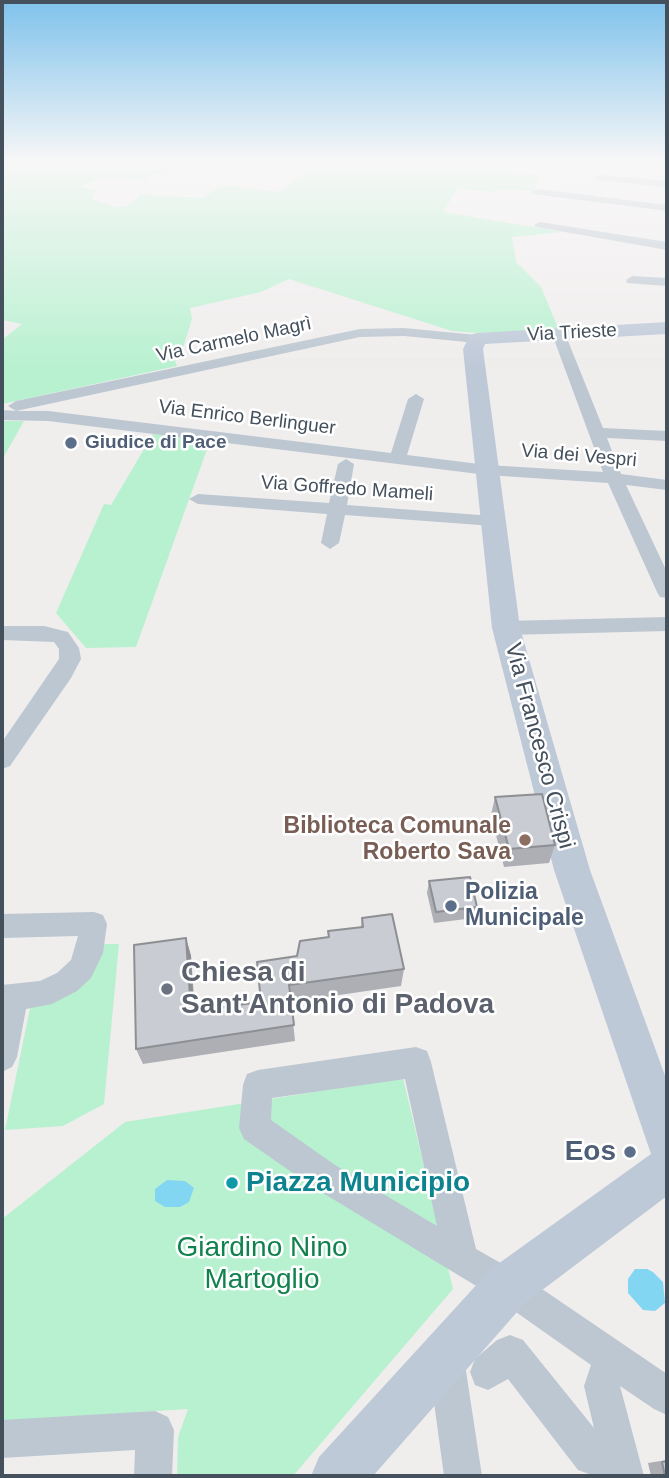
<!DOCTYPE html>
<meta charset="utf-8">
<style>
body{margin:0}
#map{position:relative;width:669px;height:1478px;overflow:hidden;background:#f0eded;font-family:Helvetica,sans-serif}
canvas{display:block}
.frame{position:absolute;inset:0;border:4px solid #44505c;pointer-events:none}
</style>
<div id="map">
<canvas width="669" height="1478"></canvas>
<div class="frame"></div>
</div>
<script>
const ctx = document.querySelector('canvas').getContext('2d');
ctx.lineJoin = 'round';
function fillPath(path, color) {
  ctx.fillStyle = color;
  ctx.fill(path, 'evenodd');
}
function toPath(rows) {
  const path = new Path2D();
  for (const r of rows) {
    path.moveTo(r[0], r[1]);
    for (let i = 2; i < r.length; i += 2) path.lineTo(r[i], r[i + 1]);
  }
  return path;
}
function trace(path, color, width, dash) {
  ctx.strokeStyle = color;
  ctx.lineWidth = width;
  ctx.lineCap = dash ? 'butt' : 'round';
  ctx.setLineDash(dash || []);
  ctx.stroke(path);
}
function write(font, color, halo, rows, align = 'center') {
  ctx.font = font + ' Helvetica,sans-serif';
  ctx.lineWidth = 5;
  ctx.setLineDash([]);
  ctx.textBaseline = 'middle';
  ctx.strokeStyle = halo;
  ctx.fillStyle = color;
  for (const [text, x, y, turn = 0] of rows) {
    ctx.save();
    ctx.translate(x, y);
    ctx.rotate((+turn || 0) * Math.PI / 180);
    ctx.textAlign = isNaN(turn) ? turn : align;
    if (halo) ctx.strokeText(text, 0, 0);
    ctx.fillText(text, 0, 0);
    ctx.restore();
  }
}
const green = toPath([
 [2,161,175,161,165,174,150,175,145,180,101,178,81,187,97,190,91,199,116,207,128,206,140,194,203,198,221,185,280,192,320,161,405,161,404,164,540,174,535,191,500,189,495,192,458,188,443,212,562,232,512,237,516,262,541,287,559,330,479,333,452,331,289,279,261,292,190,308,192,319,183,348,175,361,177,366,2,404,2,340,22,324,2,320],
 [2,421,24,421,2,460],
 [153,434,210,441,136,647,86,648,56,613,104,504,111,505],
 [100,944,119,944,104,1104,63,1126,5,1130,30,1008],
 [403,1078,453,1289,293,1476,177,1476,178,1437,188,1409,2,1421,2,1219,125,1122]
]);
const water = toPath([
 [167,1180,185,1181,194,1188,189,1202,180,1207,165,1207,155,1201,155,1189],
 [635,1269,647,1269,653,1272,663,1282,665,1303,655,1311,643,1310,628,1293,628,1279]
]);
const street = toPath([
 [599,175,667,181,667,187,595,180,594,178,599,175],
 [537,189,667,205,667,211,533,194,532,192,537,189],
 [540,222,667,242,667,250,536,227,534,225,540,222],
 [632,276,667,278,667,286,627,283,626,280,632,276],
 [404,328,477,335,484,339,477,343,404,336,360,337,16,411,48,411,391,453,408,399,416,394,424,399,407,455,487,465,603,472,552,334,554,331,564,331,603,428,667,431,667,441,607,438,621,474,667,480,667,490,626,485,667,572,667,598,660,597,657,592,608,483,487,475,48,421,2,420,2,410,16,411,8,406,16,401,360,329,404,328],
 [346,459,354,464,347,505,493,516,502,521,493,526,345,515,339,543,330,549,321,543,327,514,198,504,189,499,198,494,329,503,338,464,346,459],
 [667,617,667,631,506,635,499,633,496,628,499,623,506,621,667,617],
 [2,626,44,626,68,632,79,648,81,659,71,678,10,766,2,769,2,742,59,659,59,649,54,642,2,640,2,626],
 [94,912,103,915,107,924,103,953,91,978,77,991,52,1004,26,1009,17,1057,12,1067,2,1072,2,985,40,981,57,973,71,960,78,936,2,938,2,914,94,912],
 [416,1047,427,1051,431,1062,476,1249,520,1274,667,1374,667,1415,654,1409,620,1386,644,1476,592,1475,578,1470,508,1379,488,1390,475,1385,470,1372,475,1359,497,1340,510,1335,523,1340,594,1428,584,1386,591,1365,496,1298,313,1187,244,1139,239,1128,243,1085,247,1074,258,1070,416,1047],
 [405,1079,437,1226,335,1165,271,1120,272,1098,405,1079],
 [446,1340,459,1345,464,1358,482,1476,444,1476,428,1358,433,1345,446,1340],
 [155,1411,168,1417,174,1430,172,1476,134,1476,135,1450,2,1458,2,1420,155,1411]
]);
const secondary = toPath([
 [667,322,667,334,485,344,483,349,520,628,590,870,667,1081,667,1196,525,1303,373,1476,311,1476,319,1457,491,1269,651,1154,554,870,492,628,463,349,470,335,477,333,667,322]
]);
const wall = toPath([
 [495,797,555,845,549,863,504,867,491,815],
 [429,881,477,907,474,918,434,923,427,893],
 [362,918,404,969,401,986,291,1002,295,1041,143,1064,136,1049,186,938,191,956,195,1011,261,1002,297,956,328,937,328,931,361,927],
 [667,1460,667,1476,651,1476,648,1463]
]);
const shadedWall = toPath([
 [186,938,191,956,195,1027,191,1011]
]);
const building = toPath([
 [542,794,555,845,509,849,495,797,542,794],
 [470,877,477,907,436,912,429,881,470,877],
 [392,914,404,969,289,985,294,1025,136,1049,134,945,186,938,191,1011,261,1002,257,962,297,956,300,941,329,937,328,931,363,927,362,918,392,914],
 [667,1461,667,1476,665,1476,662,1462,667,1461]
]);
const markers = [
 [71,443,7,"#5c6f8a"],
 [525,840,7,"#8d6e63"],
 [451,906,7,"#5c6f8a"],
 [167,989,7,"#6b7280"],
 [630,1152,7,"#5c6f8a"],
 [232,1183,7,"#0f9aa8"]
];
const farStreetnames = [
 ["Via Trieste",572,333,-3],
 ["Via Carmelo Magrì",234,340,-12],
 ["Via Enrico Berlinguer",247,418,7],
 ["Via dei Vespri",579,456,5],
 ["Via Goffredo Mameli",347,489,4]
];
const farServicenames = [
 ["Giudice di Pace",85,443]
];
const streetNames = [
 ["Via Francesco Crispi",539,746,75]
];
const educationNames = [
 ["Biblioteca Comunale",511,827],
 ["Roberto Sava",511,853]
];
const serviceNames = [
 ["Polizia",465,893],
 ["Municipale",465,919]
];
const nearWorshipnames = [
 ["Chiesa di",181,973],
 ["Sant'Antonio di Padova",181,1005]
];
const nearServicenames = [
 ["Eos",616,1152]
];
const nearCulturenames = [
 ["Piazza Municipio",246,1183]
];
const nearParknames = [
 ["Giardino Nino",262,1248],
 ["Martoglio",262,1280]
];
fillPath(green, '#b8f1d0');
fillPath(water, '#82d6f1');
fillPath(street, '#bcc7d1');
fillPath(secondary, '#bec9d8');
fillPath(wall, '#adafb5');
fillPath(shadedWall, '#8d8f93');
fillPath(building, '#c9ccd2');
trace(building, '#8d8f93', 2);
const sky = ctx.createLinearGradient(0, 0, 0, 368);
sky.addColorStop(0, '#7fc2ec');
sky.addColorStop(0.44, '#f8f7f7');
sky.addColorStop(1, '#f8f7f700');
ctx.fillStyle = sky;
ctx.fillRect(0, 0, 669, 368);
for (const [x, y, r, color] of markers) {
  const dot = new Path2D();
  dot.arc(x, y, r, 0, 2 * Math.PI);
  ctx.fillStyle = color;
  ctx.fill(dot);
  trace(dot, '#fff', 2.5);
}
write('19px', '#44505c', '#fff', farStreetnames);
write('bold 19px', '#4e5e75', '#fff', farServicenames, 'left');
write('23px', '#44505c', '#fff', streetNames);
write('bold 23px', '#785e54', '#fff', educationNames, 'right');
write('bold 23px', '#4e5e75', '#fff', serviceNames, 'left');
write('bold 28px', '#5b616d', '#fff', nearWorshipnames, 'left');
write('bold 28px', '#4e5e75', '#fff', nearServicenames, 'right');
write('bold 28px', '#0d838f', '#fff', nearCulturenames, 'left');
write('28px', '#11814d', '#fff', nearParknames);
</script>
